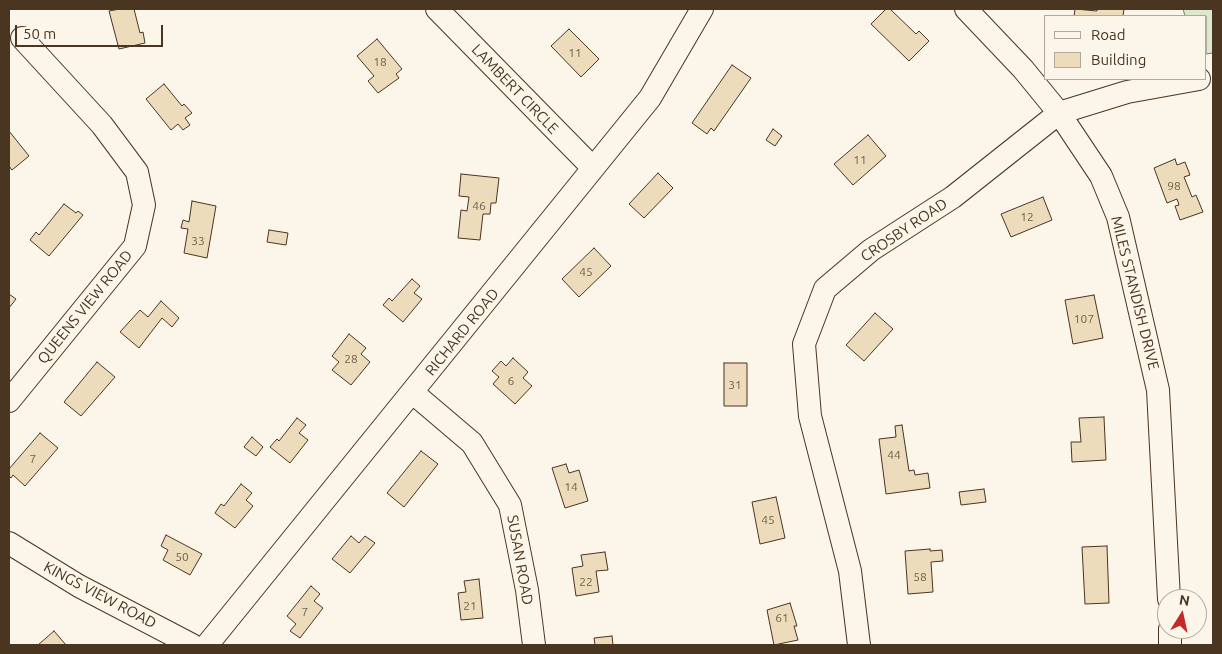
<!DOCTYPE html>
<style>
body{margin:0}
#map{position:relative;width:1222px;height:654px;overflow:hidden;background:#fbf6e9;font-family:Ubuntu,sans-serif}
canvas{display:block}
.frame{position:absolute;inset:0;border:10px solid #4a3520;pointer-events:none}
.legend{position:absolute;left:1044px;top:15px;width:162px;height:65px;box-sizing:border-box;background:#fbf6e9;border:1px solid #b4a999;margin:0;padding:6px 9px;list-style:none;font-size:15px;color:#4a3520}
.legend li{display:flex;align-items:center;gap:10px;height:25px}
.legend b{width:25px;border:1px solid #b4a999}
.north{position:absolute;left:1157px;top:589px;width:50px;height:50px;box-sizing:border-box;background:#fbf6e9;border:1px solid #b4a999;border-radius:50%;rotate:10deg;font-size:14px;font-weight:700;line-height:20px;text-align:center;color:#4a3520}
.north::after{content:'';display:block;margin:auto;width:18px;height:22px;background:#c62828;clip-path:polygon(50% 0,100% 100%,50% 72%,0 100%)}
.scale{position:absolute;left:15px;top:25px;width:148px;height:22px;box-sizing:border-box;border:2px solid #4a3520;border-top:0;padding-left:6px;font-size:15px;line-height:18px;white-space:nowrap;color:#4a3520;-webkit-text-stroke:4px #fbf6e9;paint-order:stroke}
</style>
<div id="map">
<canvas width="1222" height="654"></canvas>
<div class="frame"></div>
<ul class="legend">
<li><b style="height:6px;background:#fbf6e9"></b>Road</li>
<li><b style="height:14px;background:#ecdcbc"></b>Building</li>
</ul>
<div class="north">N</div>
<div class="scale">50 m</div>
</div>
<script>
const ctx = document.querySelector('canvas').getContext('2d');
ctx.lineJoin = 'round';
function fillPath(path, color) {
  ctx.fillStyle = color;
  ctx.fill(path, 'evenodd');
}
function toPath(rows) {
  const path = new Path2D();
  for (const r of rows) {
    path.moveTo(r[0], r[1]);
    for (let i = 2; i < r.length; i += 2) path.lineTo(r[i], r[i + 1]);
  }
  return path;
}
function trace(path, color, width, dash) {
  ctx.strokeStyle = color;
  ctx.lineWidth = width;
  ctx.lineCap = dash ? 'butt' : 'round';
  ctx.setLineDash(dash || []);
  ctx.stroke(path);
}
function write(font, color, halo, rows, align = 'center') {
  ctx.font = font + ' Ubuntu,sans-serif';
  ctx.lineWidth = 4;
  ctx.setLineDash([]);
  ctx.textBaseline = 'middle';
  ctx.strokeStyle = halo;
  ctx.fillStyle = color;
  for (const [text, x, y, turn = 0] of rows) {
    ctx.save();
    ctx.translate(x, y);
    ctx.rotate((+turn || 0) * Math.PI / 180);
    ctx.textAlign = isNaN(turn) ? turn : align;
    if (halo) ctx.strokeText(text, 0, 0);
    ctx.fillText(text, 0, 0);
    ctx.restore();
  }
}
const green = toPath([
 [1183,9,1213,9,1213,53,1206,54,1206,16,1185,16,1183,9]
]);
const building = toPath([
 [120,9,134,9,140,33,143,32,145,43,119,49,109,11,120,9],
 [886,9,890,9,916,34,919,31,929,41,909,61,871,24,886,9],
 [1075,9,1097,11,1097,9,1124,9,1123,16,1074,16,1075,9],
 [569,29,599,59,581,77,551,46,569,29],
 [377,39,402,69,396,74,399,78,378,93,368,81,374,76,357,56,377,39],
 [732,65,751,78,714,131,711,128,707,134,692,123,732,65],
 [164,84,182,106,184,104,192,113,185,118,190,125,183,130,178,124,171,130,146,99,164,84],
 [773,129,782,136,775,146,766,140,773,129],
 [9,131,29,156,12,170,9,166,9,131],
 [868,135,886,156,853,185,834,164,868,135],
 [1175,159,1177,165,1185,162,1190,175,1184,177,1192,197,1196,195,1203,212,1180,220,1175,206,1179,205,1177,199,1167,203,1154,168,1175,159],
 [658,173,673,188,644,218,629,204,658,173],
 [461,174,499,178,496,203,491,203,490,214,483,214,480,240,458,238,461,210,467,211,469,197,459,196,461,174],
 [1043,197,1052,220,1011,237,1001,214,1043,197],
 [192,201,216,206,207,258,184,253,188,229,181,228,183,220,189,222,192,201],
 [64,204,76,213,78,211,83,215,49,256,30,240,36,232,39,235,64,204],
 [269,230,288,233,286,245,267,242,269,230],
 [594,248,611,266,579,297,562,279,594,248],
 [412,279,420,286,414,293,422,299,403,322,383,305,389,298,392,301,412,279],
 [9,294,16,299,9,308,9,294],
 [1094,295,1103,338,1073,344,1065,300,1094,295],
 [161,301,179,318,172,327,162,318,139,348,120,332,140,310,148,317,161,301],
 [875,313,893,329,864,361,846,345,875,313],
 [349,334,366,348,361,354,370,362,351,385,332,370,339,362,332,356,349,334],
 [513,358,528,372,523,378,532,386,515,404,493,384,499,377,492,371,501,361,506,366,513,358],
 [97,362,115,377,81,416,64,402,97,362],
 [724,363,747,363,747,406,724,406,724,363],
 [1104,417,1106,460,1072,462,1071,442,1081,442,1079,418,1104,417],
 [297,418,306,425,299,433,308,440,290,463,270,447,277,439,279,441,297,418],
 [902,425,909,471,914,470,915,475,928,473,930,488,886,494,879,439,896,437,895,426,902,425],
 [40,433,58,448,25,486,13,475,11,478,9,476,9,469,40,433],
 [252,437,263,447,256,456,244,447,252,437],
 [421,451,438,464,404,507,387,493,421,451],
 [566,464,569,473,579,470,588,501,565,508,552,468,566,464],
 [241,484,252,493,246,500,253,506,235,528,215,513,221,504,224,506,241,484],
 [984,489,986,502,961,505,959,492,984,489],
 [776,497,785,538,760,544,752,502,776,497],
 [166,535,202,554,190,575,163,560,168,550,161,546,166,535],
 [351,536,359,543,365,536,375,543,350,573,332,559,351,536],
 [1107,546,1109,603,1085,604,1082,547,1107,546],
 [930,549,930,551,942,550,943,561,931,562,933,592,908,594,905,551,930,549],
 [605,552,608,570,596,571,599,592,576,596,572,568,583,566,581,555,605,552],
 [479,579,483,618,461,620,458,593,466,592,464,581,479,579],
 [311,586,320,594,314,601,323,608,300,638,290,631,296,624,287,616,311,586],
 [790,603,797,626,794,626,798,640,774,645,767,610,790,603],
 [54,631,66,645,38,645,54,631],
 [612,636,613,645,595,645,594,638,612,636]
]);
const minor = toPath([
 [437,9,593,168],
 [966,9,1023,69,1059,113,1101,176,1118,217,1158,390,1169,599],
 [412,392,472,443,510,505,527,590,534,645],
 [9,401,135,246,144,205,137,172,102,125,22,38],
 [9,543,79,586,192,645],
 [1170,629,1170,645],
 [207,645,650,98,702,9],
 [859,645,850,571,810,416,804,344,825,289,871,250,953,197,1059,113,1127,92,1199,79]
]);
const numberNames = [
 ["11",575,53],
 ["18",380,62],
 ["11",860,160],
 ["98",1174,186],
 ["46",479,206],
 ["12",1027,217],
 ["33",198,241],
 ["45",586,272],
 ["107",1084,319],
 ["28",351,359],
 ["6",511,381],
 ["31",735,385],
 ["44",894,455],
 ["7",33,459],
 ["14",571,487],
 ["45",768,520],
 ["50",182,557],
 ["58",920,577],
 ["22",586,582],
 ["21",470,606],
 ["7",305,612],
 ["61",782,618]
];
const streetNames = [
 ["LAMBERT CIRCLE",515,89,46],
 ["CROSBY ROAD",904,230,-34],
 ["MILES STANDISH DRIVE",1135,293,76],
 ["QUEENS VIEW ROAD",85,307,-51],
 ["RICHARD ROAD",462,332,-51],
 ["SUSAN ROAD",520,560,80],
 ["KINGS VIEW ROAD",100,595,28]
];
fillPath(green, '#dce7d0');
trace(green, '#887966', 1);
fillPath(building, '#ecdcbc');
trace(building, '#4a3520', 1);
trace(minor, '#4a3520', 24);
trace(minor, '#fbf6e9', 22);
write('12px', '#725f47', null, numberNames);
write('15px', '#4a3520', '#fbf6e9', streetNames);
</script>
